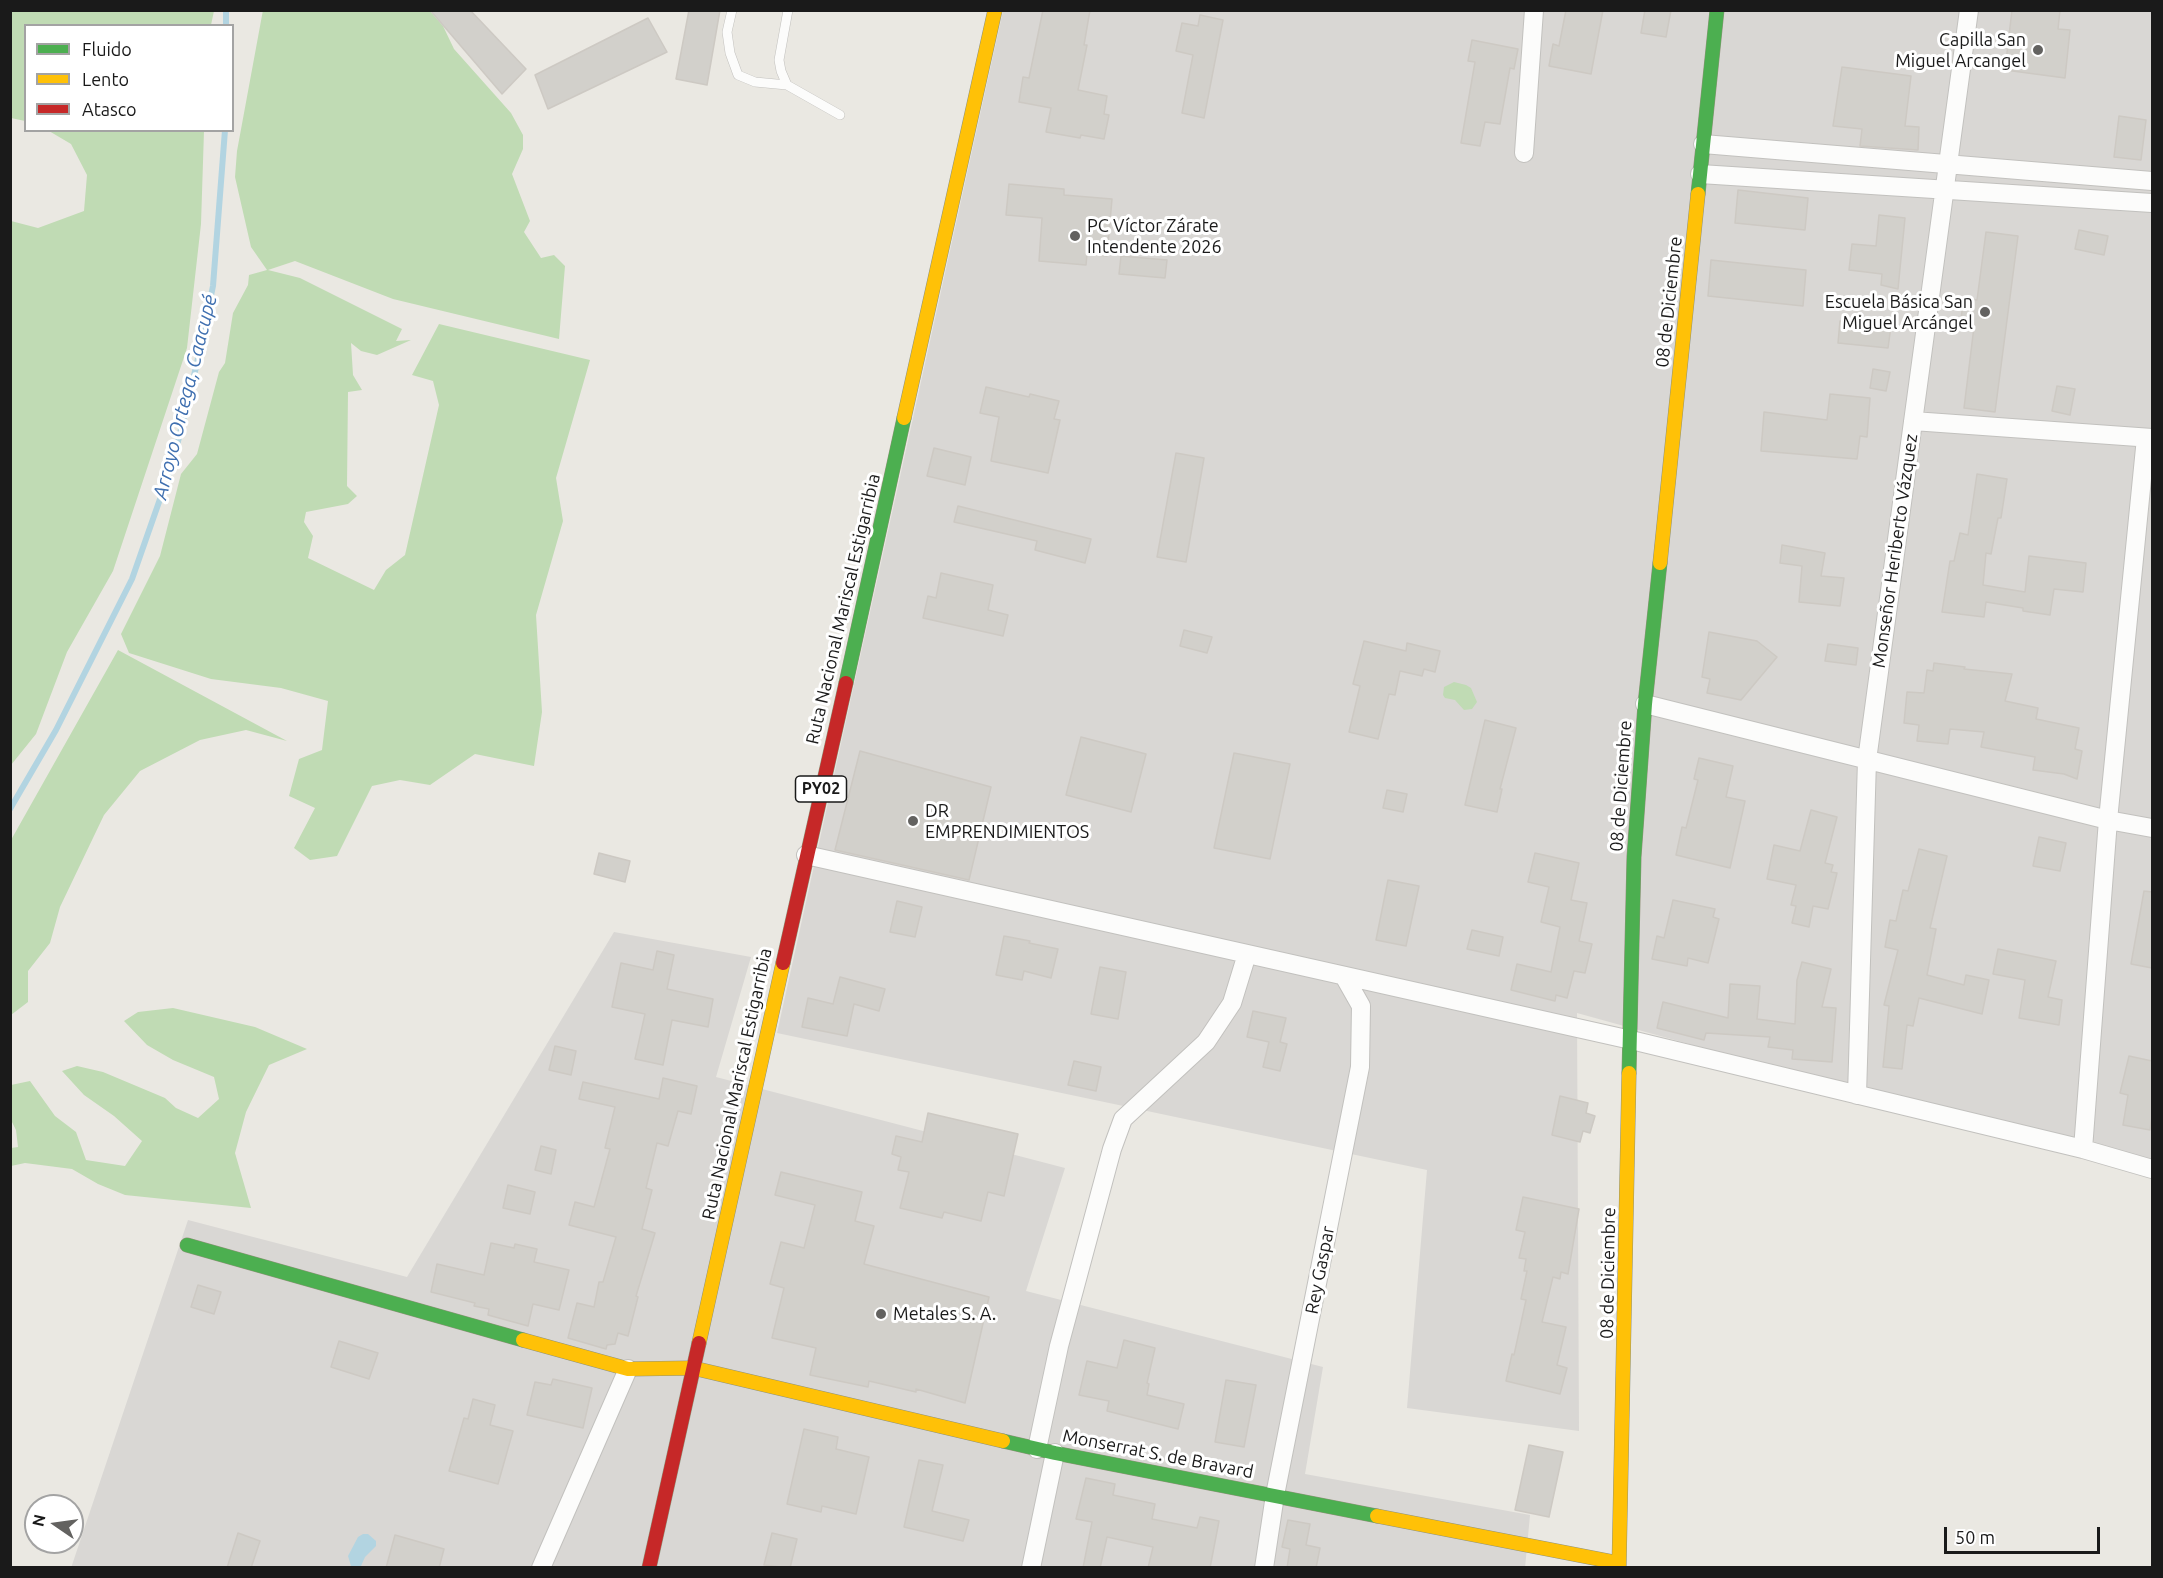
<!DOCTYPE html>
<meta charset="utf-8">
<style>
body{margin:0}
#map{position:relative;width:2163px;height:1578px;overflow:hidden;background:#eae8e2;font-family:Ubuntu,sans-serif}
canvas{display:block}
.frame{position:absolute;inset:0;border:12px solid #1a1a1a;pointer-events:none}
.legend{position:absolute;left:24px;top:24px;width:210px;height:108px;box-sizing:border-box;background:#fff;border:2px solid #a3a3a3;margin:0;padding:8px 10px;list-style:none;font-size:18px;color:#1a1a1a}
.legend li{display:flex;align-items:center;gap:12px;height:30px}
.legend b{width:30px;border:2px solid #a3a3a3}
.north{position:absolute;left:24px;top:1494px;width:60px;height:60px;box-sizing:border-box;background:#fff;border:2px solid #a3a3a3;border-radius:50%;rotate:283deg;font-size:16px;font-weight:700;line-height:24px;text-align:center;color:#1a1a1a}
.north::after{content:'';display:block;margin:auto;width:21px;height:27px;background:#636260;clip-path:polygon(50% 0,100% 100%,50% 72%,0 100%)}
.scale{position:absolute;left:1944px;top:1527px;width:156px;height:27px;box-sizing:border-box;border:3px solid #1a1a1a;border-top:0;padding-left:8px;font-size:18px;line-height:21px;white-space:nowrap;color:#1a1a1a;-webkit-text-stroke:4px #fff;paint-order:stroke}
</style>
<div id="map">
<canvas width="2163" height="1578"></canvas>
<div class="frame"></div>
<ul class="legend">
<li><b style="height:8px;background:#4caf50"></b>Fluido</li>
<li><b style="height:8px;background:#ffc107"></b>Lento</li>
<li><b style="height:8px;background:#c62828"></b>Atasco</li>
</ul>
<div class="north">N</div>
<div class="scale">50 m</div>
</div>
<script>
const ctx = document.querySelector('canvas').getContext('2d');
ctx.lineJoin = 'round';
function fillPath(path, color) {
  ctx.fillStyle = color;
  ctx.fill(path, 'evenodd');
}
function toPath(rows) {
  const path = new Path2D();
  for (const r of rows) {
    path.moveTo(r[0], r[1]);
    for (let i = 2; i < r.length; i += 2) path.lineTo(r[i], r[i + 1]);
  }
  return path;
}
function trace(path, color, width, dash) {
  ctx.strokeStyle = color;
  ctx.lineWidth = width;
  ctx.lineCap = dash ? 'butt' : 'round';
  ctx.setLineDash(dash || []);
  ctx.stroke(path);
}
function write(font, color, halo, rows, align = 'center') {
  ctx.font = font + ' Ubuntu,sans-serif';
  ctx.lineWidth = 6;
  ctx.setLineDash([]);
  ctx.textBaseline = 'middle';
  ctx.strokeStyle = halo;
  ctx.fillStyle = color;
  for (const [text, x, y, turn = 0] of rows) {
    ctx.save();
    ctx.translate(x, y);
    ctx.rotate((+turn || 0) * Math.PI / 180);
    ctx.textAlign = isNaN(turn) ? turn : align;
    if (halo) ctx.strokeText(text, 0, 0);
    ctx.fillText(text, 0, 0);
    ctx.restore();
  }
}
const residential = toPath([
 [1003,11,2152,11,2152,1172,1577,1013,1579,1431,1407,1408,1427,1170,777,1033],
 [614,932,751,957,716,1077,1065,1168,1026,1291,1323,1367,1305,1474,1530,1515,1525,1568,71,1568,188,1220,407,1277]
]);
const forest = toPath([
 [51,10,214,10,214,11,211,25,26,26,25,121,11,118,11,12],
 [263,10,430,11,443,26,454,49,511,113,523,135,523,149,512,174,530,221,524,232,541,258,554,255,565,266,559,339,393,299,295,261,268,270,300,278,402,329,396,341,411,340,377,355,361,351,351,343,353,375,362,390,348,392,347,486,357,496,348,504,306,512,304,522,313,536,308,558,374,590,386,570,405,555,439,405,433,381,412,375,439,324,590,360,556,478,563,521,536,615,542,712,534,766,475,754,430,785,400,780,372,786,337,856,310,860,294,848,315,808,289,796,299,759,322,750,328,701,281,688,211,679,129,653,121,634,160,556,181,474,197,454,219,372,225,363,233,313,248,285,249,275,267,270,251,247,235,177,237,151],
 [49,131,204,131,201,224,187,348,113,571,67,652,36,734,11,765,11,221,38,228,84,211,87,175,71,144],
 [118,650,287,741,246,730,200,740,140,771,104,815,60,907,50,943,28,971,28,1002,11,1015,11,840],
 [1454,682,1466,685,1471,688,1477,702,1472,709,1464,710,1455,700,1445,698,1443,695,1444,687],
 [173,1008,255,1027,307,1049,269,1065,246,1112,235,1153,251,1208,125,1195,98,1184,72,1169,25,1163,11,1166,11,1148,18,1147,16,1130,11,1120,11,1085,30,1081,55,1116,76,1132,86,1160,125,1166,142,1141,114,1116,84,1095,62,1071,77,1066,103,1072,165,1098,176,1108,198,1118,219,1099,214,1077,173,1060,147,1045,124,1021,138,1012]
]);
const water = toPath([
 [363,1534,368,1534,376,1541,376,1546,365,1557,361,1566,355,1567,351,1566,348,1556,358,1537]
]);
const stream = toPath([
 [226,26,226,10],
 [10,809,56,730,132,579,173,462,197,363,213,286,225,130]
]);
const building = toPath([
 [430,10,470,10,526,69,502,94,430,10],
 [689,10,720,10,707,85,676,79,689,10],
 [1043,10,1090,10,1084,45,1087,45,1078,90,1107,96,1104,114,1109,115,1104,139,1081,135,1080,138,1046,132,1051,108,1019,102,1023,77,1029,78,1043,10],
 [1566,10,1603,10,1591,74,1549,66,1553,44,1559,46,1566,10],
 [1645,10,1671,10,1666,37,1641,33,1645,10],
 [2012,10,2060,10,2058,29,2070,30,2065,78,2005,70,2012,10],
 [1200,15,1223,20,1204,118,1182,113,1193,55,1176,51,1182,23,1198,26,1200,15],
 [648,18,667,52,548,109,535,75,648,18],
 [1472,40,1518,49,1514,69,1510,68,1500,124,1485,122,1480,146,1461,143,1475,62,1468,61,1472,40],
 [1842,67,1911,76,1905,126,1919,127,1918,150,1860,146,1862,129,1833,126,1842,67],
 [2119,116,2146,120,2141,160,2114,157,2119,116],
 [1009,184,1064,189,1064,195,1112,199,1107,256,1087,254,1086,265,1039,261,1042,218,1006,215,1009,184],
 [1738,190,1808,198,1805,230,1735,223,1738,190],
 [1879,215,1905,218,1898,289,1881,285,1882,274,1849,270,1852,244,1876,246,1879,215],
 [2079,230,2108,236,2104,255,2075,249,2079,230],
 [1986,232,2018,236,1995,412,1964,408,1974,327,1960,325,1964,298,1977,300,1986,232],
 [1121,256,1167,260,1165,278,1119,274,1121,256],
 [1711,260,1806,270,1803,306,1708,296,1711,260],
 [1840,321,1891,326,1888,348,1838,343,1840,321],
 [1873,369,1890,372,1886,391,1870,388,1873,369],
 [2057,386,2075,389,2070,415,2052,411,2057,386],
 [986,387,1029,397,1030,394,1059,401,1054,419,1060,420,1048,473,991,461,999,417,980,413,986,387],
 [1830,394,1870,398,1867,437,1860,436,1857,459,1761,451,1764,412,1827,420,1830,394],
 [934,448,971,457,965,485,927,476,934,448],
 [1176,453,1204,458,1186,562,1157,557,1176,453],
 [1977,474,2007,479,2001,518,1998,518,1991,554,1986,553,1983,585,2025,592,2029,556,2086,563,2083,592,2054,589,2050,615,2023,611,2023,608,1986,602,1984,617,1942,612,1950,561,1954,561,1960,533,1968,535,1977,474],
 [958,506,1091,539,1085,563,1035,550,1037,541,954,522,958,506],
 [1782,545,1825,553,1821,576,1844,578,1840,606,1799,602,1802,566,1780,563,1782,545],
 [941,573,993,585,988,610,1008,615,1003,636,923,618,928,596,936,598,941,573],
 [1184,630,1212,637,1207,653,1180,646,1184,630],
 [1709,632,1757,641,1777,657,1741,700,1707,693,1710,679,1702,677,1709,632],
 [1364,641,1406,651,1407,643,1440,651,1435,672,1424,669,1422,676,1400,671,1395,695,1389,694,1378,739,1349,732,1360,686,1353,684,1364,641],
 [1828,644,1858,648,1856,665,1825,661,1828,644],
 [1934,663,1965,667,1964,669,2012,674,2005,701,2038,708,2036,719,2079,728,2075,749,2082,751,2077,779,2064,774,2033,770,2035,757,1981,747,1984,732,1950,729,1948,744,1917,741,1919,725,1904,723,1907,692,1924,693,1927,670,1933,671,1934,663],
 [1485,720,1516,728,1500,789,1502,789,1497,812,1465,805,1485,720],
 [1081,737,1146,754,1131,812,1066,795,1081,737],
 [860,751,991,787,969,880,835,850,860,751],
 [1234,753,1290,764,1270,859,1214,848,1234,753],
 [1699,758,1733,766,1726,797,1745,801,1730,868,1676,855,1682,827,1686,828,1698,780,1694,779,1699,758],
 [1387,790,1407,794,1403,812,1383,808,1387,790],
 [1811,810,1837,817,1825,863,1833,865,1831,872,1837,873,1828,909,1813,906,1809,927,1792,923,1796,906,1791,905,1796,885,1767,879,1774,845,1800,851,1811,810],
 [2039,837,2066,843,2060,871,2033,866,2039,837],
 [1919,849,1947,856,1930,928,1936,929,1927,975,1964,985,1966,975,1989,980,1982,1014,1919,998,1913,1026,1907,1025,1902,1069,1883,1067,1889,1006,1884,1005,1898,950,1885,947,1890,920,1896,921,1903,890,1908,891,1919,849],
 [599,853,630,861,625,882,594,874,599,853],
 [1535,853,1579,863,1571,900,1587,903,1579,941,1592,944,1585,973,1574,971,1567,998,1556,995,1555,1001,1511,990,1517,964,1551,972,1560,927,1541,922,1549,887,1528,882,1535,853],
 [1388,880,1419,886,1406,946,1376,940,1388,880],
 [2144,891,2152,892,2152,968,2131,964,2144,891],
 [1673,900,1715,909,1713,917,1719,919,1708,963,1688,958,1687,966,1652,959,1657,936,1664,938,1673,900],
 [897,901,922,907,915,937,890,932,897,901],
 [1472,930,1503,937,1499,956,1467,949,1472,930],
 [1004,936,1030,941,1029,943,1058,949,1051,978,1024,971,1022,980,996,975,1004,936],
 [1998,949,2056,961,2048,997,2062,1000,2059,1025,2019,1018,2025,980,1993,974,1998,949],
 [657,951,674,955,667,989,713,999,708,1027,672,1020,663,1065,635,1059,645,1014,612,1007,621,963,653,970,657,951],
 [1802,962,1831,969,1822,1007,1836,1008,1832,1062,1792,1059,1793,1050,1768,1047,1770,1037,1706,1033,1704,1040,1657,1028,1663,1002,1728,1018,1730,984,1760,986,1757,1019,1795,1024,1797,980,1802,962],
 [1100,967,1126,972,1118,1019,1091,1014,1100,967],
 [840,977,885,989,879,1011,854,1004,847,1036,802,1027,808,998,833,1004,840,977],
 [1253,1011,1286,1018,1280,1042,1287,1044,1280,1071,1263,1067,1269,1042,1247,1037,1253,1011],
 [555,1046,576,1051,571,1075,549,1070,555,1046],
 [2129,1056,2152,1061,2152,1116,2150,1130,2123,1125,2128,1095,2120,1093,2129,1056],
 [1074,1061,1101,1067,1096,1091,1068,1085,1074,1061],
 [663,1078,697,1086,691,1114,678,1111,668,1146,657,1143,646,1188,652,1190,642,1229,655,1233,636,1296,638,1297,628,1336,618,1333,615,1344,607,1345,606,1349,568,1338,577,1303,594,1307,599,1282,603,1282,616,1237,569,1225,575,1202,594,1207,610,1149,605,1148,615,1107,579,1099,583,1082,659,1099,663,1078],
 [1560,1096,1588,1103,1586,1113,1595,1116,1590,1133,1583,1131,1580,1142,1552,1135,1560,1096],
 [928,1113,1018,1134,1004,1196,988,1192,981,1221,944,1212,942,1218,900,1208,909,1172,898,1170,901,1157,892,1154,896,1136,922,1142,928,1113],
 [541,1146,556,1150,551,1174,535,1170,541,1146],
 [781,1172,862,1192,855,1221,874,1226,864,1264,989,1297,965,1403,916,1389,916,1392,869,1381,868,1387,810,1375,816,1348,772,1338,784,1288,770,1284,781,1242,804,1248,815,1205,775,1195,781,1172],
 [508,1185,535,1192,530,1214,503,1208,508,1185],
 [1523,1197,1579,1209,1568,1274,1561,1272,1560,1279,1553,1277,1542,1322,1566,1327,1557,1365,1567,1368,1560,1394,1506,1381,1512,1354,1514,1355,1526,1300,1521,1299,1527,1271,1524,1271,1526,1259,1519,1258,1525,1232,1516,1230,1523,1197],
 [491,1243,514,1248,515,1244,537,1249,534,1262,569,1270,559,1310,533,1304,528,1326,488,1315,489,1309,474,1306,475,1303,431,1292,437,1264,484,1275,491,1243],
 [198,1285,221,1292,214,1314,191,1307,198,1285],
 [1124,1340,1155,1348,1147,1383,1149,1384,1147,1395,1184,1404,1178,1429,1107,1411,1109,1401,1079,1395,1087,1361,1117,1368,1124,1340],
 [339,1341,378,1353,369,1379,331,1367,339,1341],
 [553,1379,592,1388,583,1428,527,1415,535,1382,551,1385,553,1379],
 [1226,1380,1256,1385,1244,1447,1215,1442,1226,1380],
 [473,1399,495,1405,490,1425,513,1431,498,1484,449,1471,464,1418,468,1419,473,1399],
 [804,1429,838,1437,836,1449,869,1457,856,1514,822,1506,821,1512,787,1504,804,1429],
 [1529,1445,1563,1452,1549,1517,1515,1510,1529,1445],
 [919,1460,943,1465,932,1511,969,1520,963,1541,904,1527,919,1460],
 [1086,1478,1115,1484,1113,1495,1155,1504,1152,1519,1197,1528,1200,1517,1219,1521,1210,1568,1148,1568,1153,1547,1107,1537,1100,1568,1083,1568,1092,1522,1076,1519,1086,1478],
 [1288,1520,1310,1524,1306,1545,1320,1548,1316,1568,1287,1568,1290,1549,1282,1547,1288,1520],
 [238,1533,260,1541,251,1568,227,1568,238,1533],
 [772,1533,797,1539,790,1568,764,1565,772,1533],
 [395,1535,444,1549,439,1568,386,1568,395,1535]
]);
const lane = toPath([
 [732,10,727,32,730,53,738,75,755,82,787,85],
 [788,10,779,60,781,71,787,85,840,115]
]);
const street = toPath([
 [1703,144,2152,181],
 [1524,153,1534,10],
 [1700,174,2152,203],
 [1913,421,2152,438],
 [1645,704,2108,820,2152,828],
 [806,855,1631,1040,2083,1149,2152,1169],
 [1857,1095,1867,760,1969,10],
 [2083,1149,2108,820,2146,438],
 [1037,1449,1059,1346,1112,1149,1123,1119,1206,1042,1232,1003,1247,954],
 [541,1568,628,1369],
 [1031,1568,1055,1453],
 [1264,1568,1275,1495,1360,1067,1361,1006,1344,976]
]);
const fast = toPath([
 [1698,194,1717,10],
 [846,683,904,418],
 [1629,1073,1634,857,1645,704,1660,563],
 [187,1245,523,1340],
 [1003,1441,1055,1453,1377,1516]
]);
const slow = toPath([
 [904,418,995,10],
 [1660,563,1698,194],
 [523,1340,628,1369,693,1368,1003,1441],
 [699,1343,783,963],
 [1377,1516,1619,1563],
 [1619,1568,1629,1073]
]);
const jam = toPath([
 [783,963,846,683],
 [649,1568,699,1343]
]);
const markers = [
 [2038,50,6,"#636260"],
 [1075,236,6,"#636260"],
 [1985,312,6,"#636260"],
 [913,821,6,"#636260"],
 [881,1314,6,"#636260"]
];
const shields = [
 [821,789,51]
];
const shieldNames = [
 ["PY02",821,789]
];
const poiNames = [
 ["Capilla San",2026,40,"right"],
 ["Miguel Arcangel",2026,61,"right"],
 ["PC Víctor Zárate",1087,226],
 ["Intendente 2026",1087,247],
 ["Escuela Básica San",1973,302,"right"],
 ["Miguel Arcángel",1973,323,"right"],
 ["DR",925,811],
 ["EMPRENDIMIENTOS",925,832],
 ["Metales S. A.",893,1314]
];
const streetNames = [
 ["08 de Diciembre",1669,302,-84],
 ["Monseñor Heriberto Vázquez",1895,551,-82],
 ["Ruta Nacional Mariscal Estigarribia",843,609,-77],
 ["08 de Diciembre",1621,786,-86],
 ["Ruta Nacional Mariscal Estigarribia",737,1084,-78],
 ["Rey Gaspar",1320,1270,-79],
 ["08 de Diciembre",1608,1273,-89],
 ["Monserrat S. de Bravard",1158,1454,11]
];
const waterNames = [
 ["Arroyo Ortega, Caacupé",185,397,-76]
];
fillPath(residential, '#d9d7d4');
fillPath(forest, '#c0dbb4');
fillPath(water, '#b2d4e1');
trace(stream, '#b2d4e1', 6);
fillPath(building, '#d2d0cb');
trace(building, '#cdc9c3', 1.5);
trace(lane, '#c2c1be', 10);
trace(street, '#c2c1be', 20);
trace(fast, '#90937a', 15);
trace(slow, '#90937a', 15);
trace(jam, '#90937a', 15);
trace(lane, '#fcfcfb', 9);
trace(street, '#fcfcfb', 18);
trace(fast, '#4caf50', 14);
trace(slow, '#ffc107', 14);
trace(jam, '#c62828', 14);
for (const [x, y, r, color] of markers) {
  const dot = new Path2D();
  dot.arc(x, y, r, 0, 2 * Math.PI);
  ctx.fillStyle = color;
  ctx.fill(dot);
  trace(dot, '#fff', 2);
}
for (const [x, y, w] of shields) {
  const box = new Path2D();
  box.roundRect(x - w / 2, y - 13, w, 26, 4.5);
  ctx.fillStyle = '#fff';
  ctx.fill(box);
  trace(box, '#1a1a1a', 1.5);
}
write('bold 16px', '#1a1a1a', null, shieldNames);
write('18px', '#1a1a1a', '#fff', poiNames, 'left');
write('18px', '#1a1a1a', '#fff', streetNames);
write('italic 20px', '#4070b0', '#fff', waterNames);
</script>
